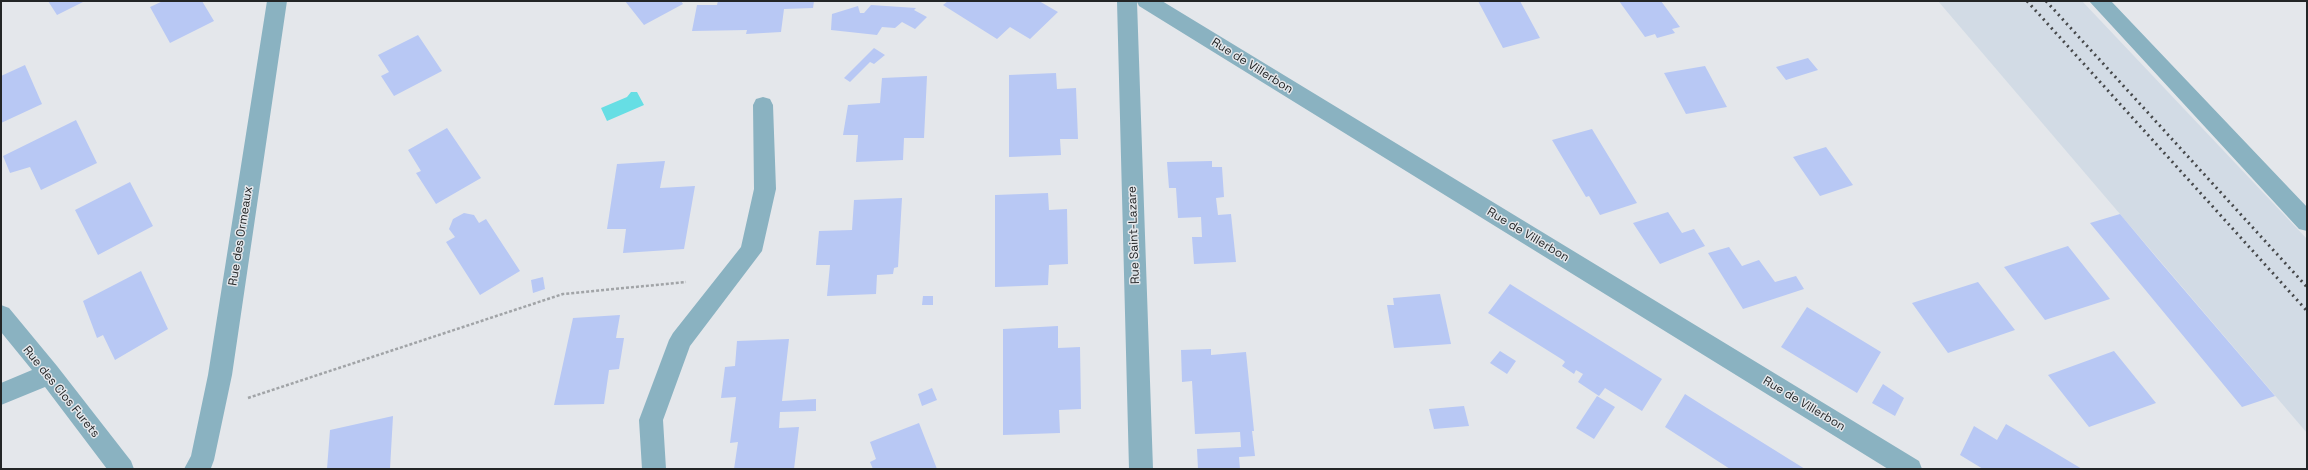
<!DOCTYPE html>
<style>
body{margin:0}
#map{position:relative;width:2308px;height:470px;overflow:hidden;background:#e4e7eb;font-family:"Space Grotesk",sans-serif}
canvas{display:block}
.frame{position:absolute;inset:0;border:2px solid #232526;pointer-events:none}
</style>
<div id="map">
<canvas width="2308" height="470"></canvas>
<div class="frame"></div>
</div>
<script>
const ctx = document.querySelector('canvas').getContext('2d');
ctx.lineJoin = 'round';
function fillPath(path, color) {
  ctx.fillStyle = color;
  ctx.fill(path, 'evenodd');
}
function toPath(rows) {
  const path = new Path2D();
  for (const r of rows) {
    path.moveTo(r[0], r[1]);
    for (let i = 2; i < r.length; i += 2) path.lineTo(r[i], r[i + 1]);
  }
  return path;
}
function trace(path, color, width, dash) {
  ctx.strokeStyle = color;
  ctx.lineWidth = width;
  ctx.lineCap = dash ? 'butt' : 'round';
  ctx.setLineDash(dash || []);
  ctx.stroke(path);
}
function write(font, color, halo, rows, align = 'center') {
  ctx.font = font + ' "Space Grotesk",sans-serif';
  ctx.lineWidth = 3;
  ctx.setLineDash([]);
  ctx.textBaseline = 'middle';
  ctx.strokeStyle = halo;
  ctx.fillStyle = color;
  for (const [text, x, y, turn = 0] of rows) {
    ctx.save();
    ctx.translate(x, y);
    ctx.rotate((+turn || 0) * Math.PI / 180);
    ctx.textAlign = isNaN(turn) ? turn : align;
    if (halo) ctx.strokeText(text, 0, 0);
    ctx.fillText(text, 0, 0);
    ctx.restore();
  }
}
const built = toPath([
 [1938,1,2082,1,2307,239,2307,433]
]);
const water = toPath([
 [631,92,637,92,644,105,607,121,601,108,627,97]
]);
const building = toPath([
 [48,1,85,1,57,15],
 [163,1,202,1,214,21,170,43,150,7],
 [625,1,681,1,683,4,644,25],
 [718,1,814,1,813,8,784,9,781,32,746,34,747,30,692,31,697,5,717,5],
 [948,1,1039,1,1058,12,1030,39,1010,27,997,39,943,5],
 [1478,1,1520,1,1540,38,1503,48],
 [1619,1,1661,1,1680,27,1672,29,1675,33,1657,38,1655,34,1645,37],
 [871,5,916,8,914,10,927,17,915,29,902,22,895,28,882,27,877,35,831,30,832,14,858,6,860,13,864,13],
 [418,35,442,71,394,96,381,76,389,72,378,55],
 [874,48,885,55,874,64,870,62,850,82,844,78],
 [1808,58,1818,70,1786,80,1776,67],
 [25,65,42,104,1,123,1,76],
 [1705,66,1727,107,1686,114,1664,73],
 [1056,73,1057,89,1076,88,1078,139,1060,139,1061,155,1009,157,1009,75],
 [927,76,924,138,904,138,903,160,856,162,858,135,843,135,848,105,880,103,882,78],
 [76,120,97,163,41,190,30,167,10,173,3,156],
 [447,128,481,178,436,204,416,173,421,171,408,150],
 [1592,129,1637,203,1600,215,1589,196,1586,197,1552,140],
 [1826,147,1853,185,1820,196,1793,157],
 [665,161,660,188,695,186,684,249,623,253,626,229,607,229,617,164],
 [1212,161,1212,167,1222,167,1224,197,1216,198,1218,215,1231,214,1236,262,1194,264,1192,237,1202,237,1201,217,1178,218,1176,188,1169,188,1167,162],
 [130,182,153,226,98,255,75,210],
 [1048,193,1049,210,1067,209,1068,264,1049,265,1048,285,995,287,995,195],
 [902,198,898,267,894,268,893,274,877,275,876,294,827,296,830,265,816,265,819,231,852,230,854,200],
 [1668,212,1682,233,1694,229,1705,246,1660,264,1633,223],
 [464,213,474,215,479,223,486,219,520,271,480,295,446,242,455,237,449,229,453,219],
 [2120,214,2156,257,2275,396,2242,407,2090,223],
 [2068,246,2110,299,2045,320,2004,267],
 [1729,247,1742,266,1759,260,1775,282,1796,276,1804,289,1743,309,1708,253],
 [141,271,168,329,115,360,103,335,97,338,83,301],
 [543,277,545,289,533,293,531,280],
 [1978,282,2015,330,1948,353,1912,303],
 [1510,284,1662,379,1642,411,1605,388,1599,396,1578,382,1583,374,1576,370,1574,374,1562,366,1565,362,1563,360,1488,313],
 [1440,294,1451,344,1394,348,1387,305,1394,305,1393,298],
 [923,296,933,296,933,305,922,305],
 [1807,307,1881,352,1857,393,1781,347],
 [620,315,616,338,624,338,619,369,609,370,604,404,554,405,573,318],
 [1058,326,1058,348,1080,347,1081,409,1059,410,1060,433,1003,435,1003,329],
 [789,339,782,401,816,399,816,411,780,412,779,428,799,427,794,469,734,469,738,442,730,443,736,397,721,398,725,367,735,366,737,341],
 [1211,349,1211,355,1246,352,1254,431,1252,431,1255,456,1239,457,1240,469,1198,469,1197,449,1241,447,1240,432,1195,434,1192,381,1182,382,1181,350],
 [1500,351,1516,361,1507,374,1490,363],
 [2114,351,2156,403,2089,427,2048,375],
 [1883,384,1904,398,1895,416,1872,403],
 [932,388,937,400,922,406,918,394],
 [1685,394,1707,408,1805,469,1730,469,1665,427],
 [1597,396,1615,407,1594,439,1576,428],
 [1464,406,1469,426,1434,429,1429,409],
 [393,416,390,469,327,469,330,430],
 [919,423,937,469,873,469,870,462,876,459,870,442],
 [2006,424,2047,448,2082,469,1983,469,1960,455,1974,426,1997,440]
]);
const path = toPath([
 [248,398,563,294,686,282]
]);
const minor = toPath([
 [267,1,287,1,232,375,214,460,211,468,184,469,191,456,208,375,267,1],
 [1117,1,1162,1,1919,461,1922,469,1888,469,1139,6,1137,2,1153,469,1129,469,1117,1],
 [2089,1,2111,1,2307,207,2307,231,2299,229,2089,1],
 [763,97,770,99,773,105,776,189,762,251,690,346,663,420,666,469,642,469,639,420,669,340,673,333,741,247,754,189,753,105,756,99,763,97],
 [1,305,9,308,57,366,131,461,134,469,107,469,45,387,1,405,1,383,32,370,1,332,1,305]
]);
const rail = toPath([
 [2027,1,2307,311],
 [2046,1,2307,287]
]);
const streetNames = [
 ["Rue de Villerbon",1252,66,32],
 ["Rue Saint-Lazare",1134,235,-92],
 ["Rue de Villerbon",1528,235,31],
 ["Rue des Ormeaux",241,236,-81],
 ["Rue des Clos Furets",61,392,51],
 ["Rue de Villerbon",1804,404,31]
];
fillPath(built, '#d2dbe5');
fillPath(water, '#66dee4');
fillPath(building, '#b8c8f4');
trace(path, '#a1a4a7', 2.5, [3, 2]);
fillPath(minor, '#8ab2c1');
trace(rail, '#46484a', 3, [2, 4]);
write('12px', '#232526', '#e4e7eb', streetNames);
</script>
